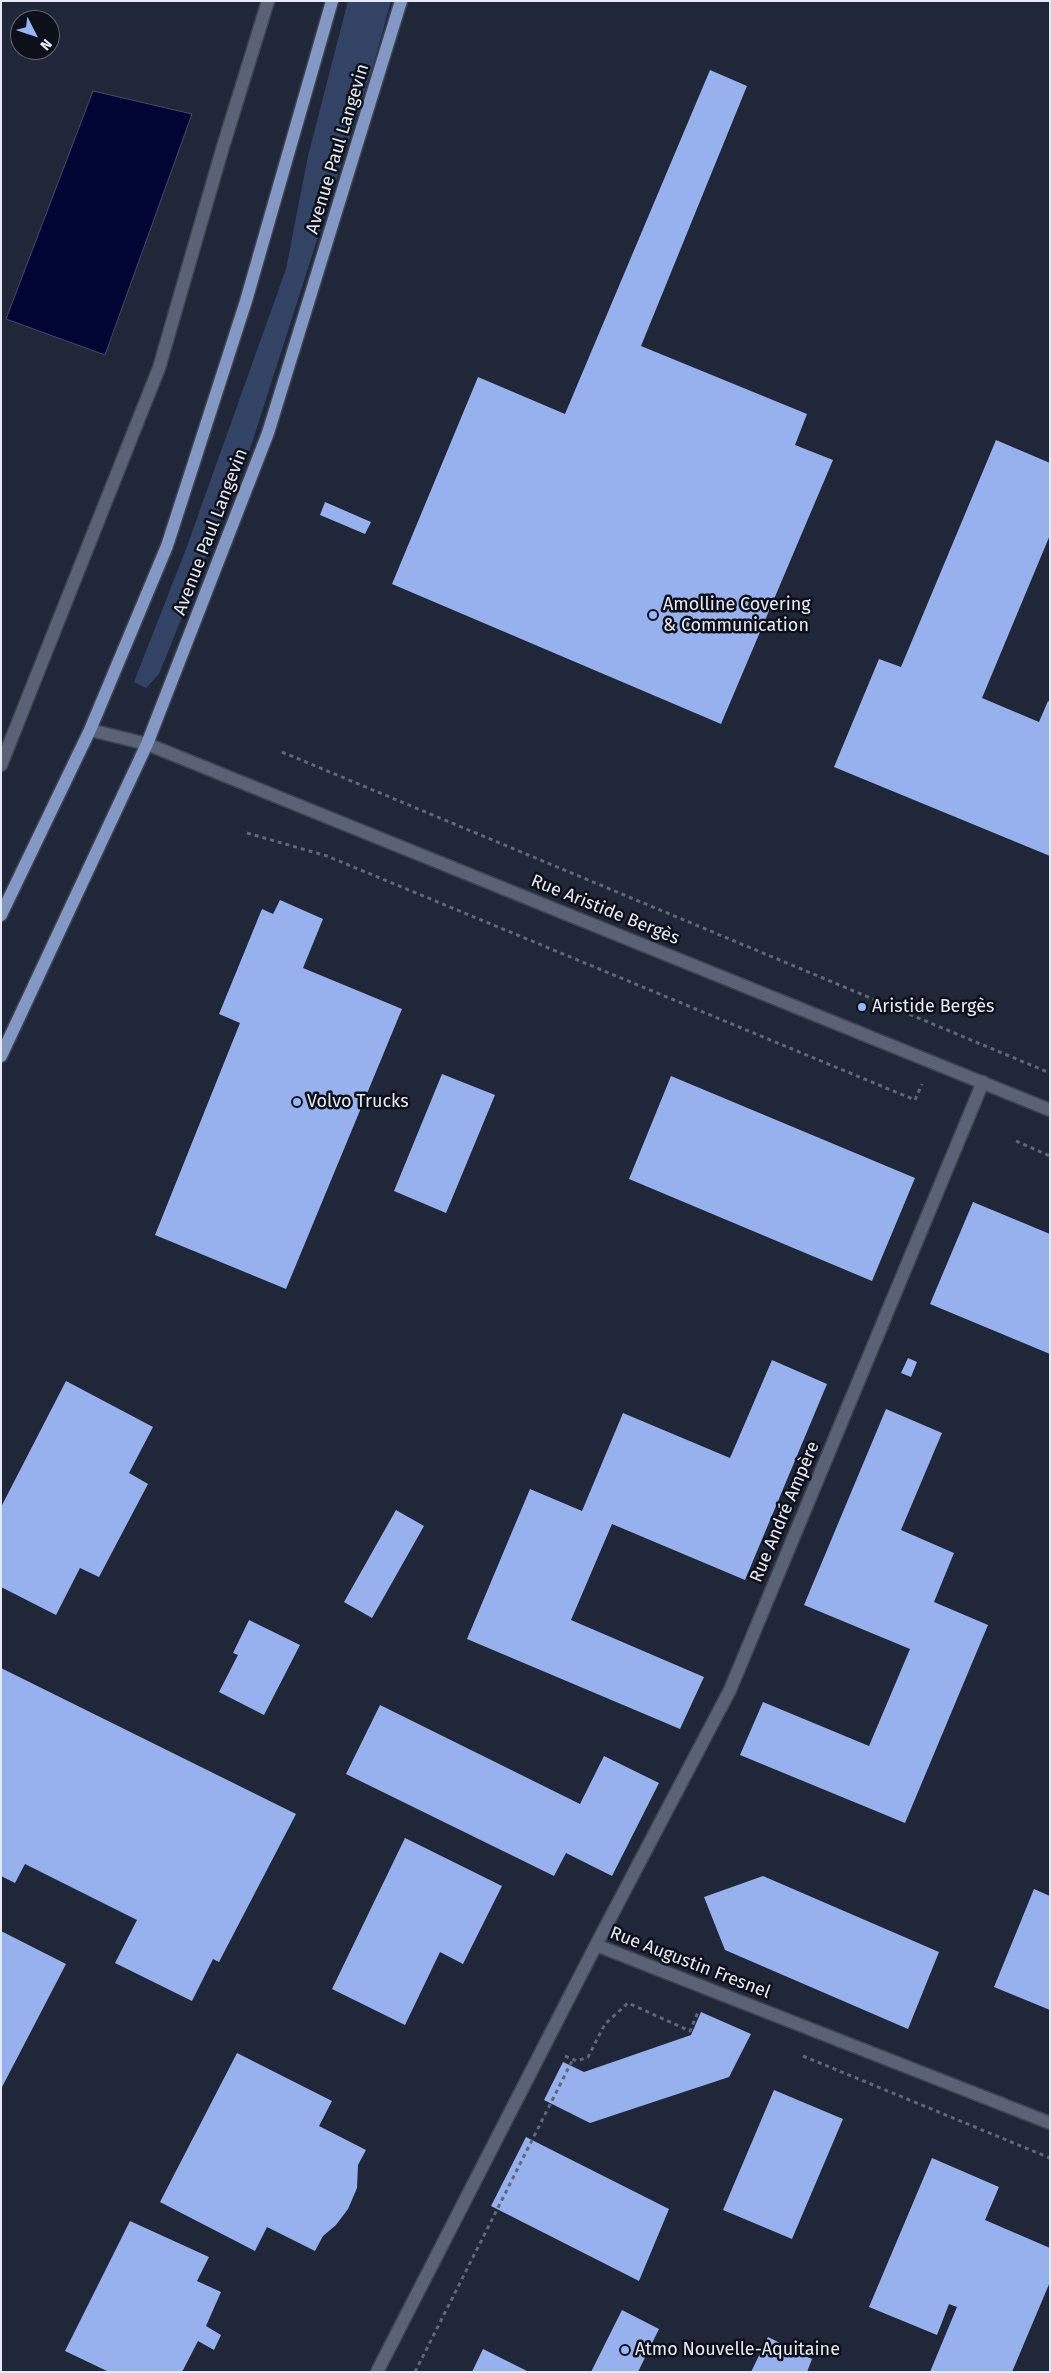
<!DOCTYPE html>
<meta charset="utf-8">
<style>
body{margin:0}
#map{position:relative;width:1051px;height:2373px;overflow:hidden;background:#202738;font-family:"Fira Sans",sans-serif}
canvas{display:block}
.frame{position:absolute;inset:0;border:2px solid #e5eaf6;pointer-events:none}
.north{position:absolute;left:10px;top:10px;width:50px;height:50px;box-sizing:border-box;background:#0d1018;border:1px solid #636771;border-radius:50%;rotate:131deg;font-size:14px;font-weight:700;line-height:20px;text-align:center;color:#e5eaf6}
.north::after{content:'';display:block;margin:auto;width:18px;height:22px;background:#96b6fd;clip-path:polygon(50% 0,100% 100%,50% 72%,0 100%)}
</style>
<div id="map">
<canvas width="1051" height="2373"></canvas>
<div class="frame"></div>
<div class="north">N</div>
</div>
<script>
const ctx = document.querySelector('canvas').getContext('2d');
ctx.lineJoin = 'round';
function fillPath(path, color) {
  ctx.fillStyle = color;
  ctx.fill(path, 'evenodd');
}
function toPath(rows) {
  const path = new Path2D();
  for (const r of rows) {
    path.moveTo(r[0], r[1]);
    for (let i = 2; i < r.length; i += 2) path.lineTo(r[i], r[i + 1]);
  }
  return path;
}
function trace(path, color, width, dash) {
  ctx.strokeStyle = color;
  ctx.lineWidth = width;
  ctx.lineCap = dash ? 'butt' : 'round';
  ctx.setLineDash(dash || []);
  ctx.stroke(path);
}
function write(font, color, halo, rows, align = 'center') {
  ctx.font = font + ' "Fira Sans",sans-serif';
  ctx.lineWidth = 5;
  ctx.setLineDash([]);
  ctx.textBaseline = 'middle';
  ctx.strokeStyle = halo;
  ctx.fillStyle = color;
  for (const [text, x, y, turn = 0] of rows) {
    ctx.save();
    ctx.translate(x, y);
    ctx.rotate((+turn || 0) * Math.PI / 180);
    ctx.textAlign = isNaN(turn) ? turn : align;
    if (halo) ctx.strokeText(text, 0, 0);
    ctx.fillText(text, 0, 0);
    ctx.restore();
  }
}
const green = toPath([
 [348,1,391,1,375,59,251,446,159,674,146,688,134,682,186,549,286,269,308,156]
]);
const water = toPath([
 [93,91,192,114,105,355,6,319,93,91]
]);
const building = toPath([
 [710,70,747,86,641,346,807,414,795,445,833,460,721,724,392,584,478,377,565,414],
 [996,440,1050,463,1050,535,982,698,1039,722,1048,701,1050,702,1050,856,834,767,879,659,901,667],
 [325,502,371,522,365,534,320,515],
 [280,900,323,919,303,968,402,1009,286,1289,155,1235,240,1023,219,1014,262,909,273,914],
 [442,1074,495,1095,446,1213,394,1191],
 [671,1076,915,1178,872,1281,629,1179],
 [973,1202,1050,1234,1050,1354,930,1304],
 [908,1358,917,1362,911,1377,901,1373],
 [772,1360,827,1384,745,1580,612,1524,571,1620,704,1677,680,1729,467,1639,530,1489,582,1511,623,1413,730,1458],
 [66,1381,153,1427,129,1473,148,1484,99,1577,80,1568,56,1615,1,1587,1,1507],
 [886,1409,942,1433,901,1530,954,1553,934,1602,988,1625,905,1823,740,1755,763,1702,869,1746,910,1649,804,1605],
 [396,1510,424,1526,372,1618,344,1602],
 [249,1620,300,1645,264,1715,219,1692,238,1655,233,1653],
 [1,1668,296,1814,219,1962,213,1959,192,2001,115,1963,137,1920,25,1864,15,1883,1,1876],
 [380,1705,580,1804,604,1756,659,1783,612,1876,566,1853,554,1876,346,1774],
 [405,1838,502,1886,463,1964,440,1952,405,2025,332,1989],
 [763,1876,939,1952,908,2029,725,1950,704,1897],
 [1034,1889,1050,1896,1050,2010,994,1987],
 [1,1931,66,1964,1,2089],
 [701,2012,751,2034,729,2077,590,2123,544,2100,563,2062,584,2072,691,2035],
 [237,2053,332,2101,319,2126,366,2150,358,2165,357,2188,348,2209,336,2225,323,2236,315,2251,267,2227,255,2251,160,2202],
 [774,2090,843,2119,792,2239,723,2210],
 [526,2137,669,2209,639,2281,491,2206],
 [932,2158,999,2187,985,2220,1050,2248,1050,2282,1012,2372,930,2372,957,2307,949,2304,937,2335,869,2307],
 [130,2221,209,2257,197,2281,221,2292,206,2326,221,2335,214,2350,198,2341,182,2372,109,2372,65,2351],
 [622,2310,659,2329,638,2372,591,2372],
 [768,2337,812,2359,807,2372,751,2372],
 [483,2349,529,2372,472,2372]
]);
const path = toPath([
 [282,752,1050,1073],
 [247,833,327,856,915,1100,922,1084],
 [1016,1141,1050,1156],
 [565,2056,577,2061,588,2057,605,2024,628,2003,690,2031,698,2012],
 [803,2056,1050,2158],
 [415,2372,573,2059]
]);
const minor = toPath([
 [90,730,147,744,1050,1110],
 [1,765,159,368,222,150,268,1],
 [596,1945,730,1690,983,1082],
 [377,2372,596,1945,1050,2123]
]);
const major = toPath([
 [1,915,90,730,167,546,246,301,332,1],
 [1,1056,147,744,268,433,401,1]
]);
const markers = [
 [653,615,5,"#96b6fd"],
 [862,1007,5,"#96b6fd"],
 [297,1102,5,"#96b6fd"],
 [625,2350,5,"#96b6fd"]
];
const streetNames = [
 ["Avenue Paul Langevin",338,149,-73],
 ["Avenue Paul Langevin",211,532,-69],
 ["Rue Aristide Bergès",605,910,22],
 ["Rue André Ampère",785,1512,-67],
 ["Rue Augustin Fresnel",690,1963,21]
];
const poiNames = [
 ["Amolline Covering",663,605],
 ["& Communication",663,626],
 ["Aristide Bergès",872,1007],
 ["Volvo Trucks",307,1102],
 ["Atmo Nouvelle-Aquitaine",635,2350]
];
fillPath(green, '#334366');
fillPath(water, '#010533');
trace(water, '#454a6e', 1);
fillPath(building, '#96b1ed');
trace(minor, '#3e4453', 15);
trace(major, '#3e4453', 15);
trace(path, '#606776', 3, [4, 4]);
trace(minor, '#5a6376', 12);
trace(major, '#8398c5', 12);
for (const [x, y, r, color] of markers) {
  const dot = new Path2D();
  dot.arc(x, y, r, 0, 2 * Math.PI);
  ctx.fillStyle = color;
  ctx.fill(dot);
  trace(dot, '#0d1018', 2);
}
write('18px', '#e5eaf6', '#0d1018', streetNames);
write('18px', '#e5eaf6', '#0d1018', poiNames, 'left');
</script>
